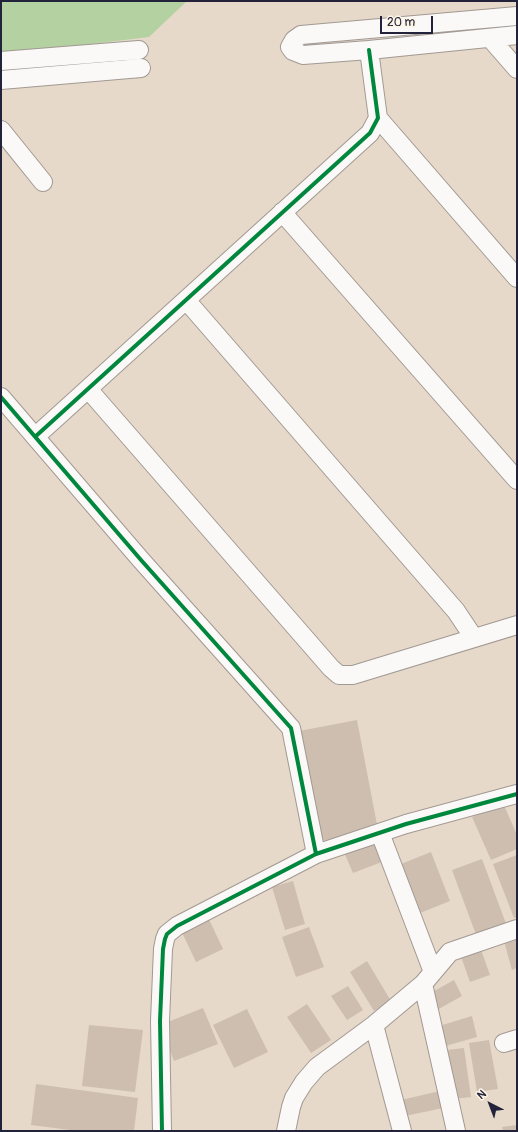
<!DOCTYPE html>
<style>
body{margin:0}
#map{position:relative;width:518px;height:1132px;overflow:hidden;background:#e6d9c9;font-family:Pangolin,sans-serif}
canvas{display:block}
.frame{position:absolute;inset:0;border:2px solid #22223b;pointer-events:none}
.north{position:absolute;left:470px;top:1084px;width:40px;height:40px;-webkit-text-stroke:3px #fcf5e5;paint-order:stroke;rotate:318deg;font-size:11px;font-weight:700;line-height:16px;text-align:center;color:#22223b}
.north::after{content:'';display:block;margin:auto;width:14px;height:18px;background:#22223b;clip-path:polygon(50% 0,100% 100%,50% 72%,0 100%)}
.scale{position:absolute;left:380px;top:16px;width:53px;height:18px;box-sizing:border-box;border:2px solid #22223b;border-top:0;padding-left:5px;font-size:12px;line-height:14px;white-space:nowrap;color:#22223b;-webkit-text-stroke:3px #fcf5e5;paint-order:stroke}
</style>
<div id="map">
<canvas width="518" height="1132"></canvas>
<div class="frame"></div>
<div class="north">N</div>
<div class="scale">20 m</div>
</div>
<script>
const ctx = document.querySelector('canvas').getContext('2d');
ctx.lineJoin = 'round';
function fillPath(path, color) {
  ctx.fillStyle = color;
  ctx.fill(path, 'evenodd');
}
function toPath(rows) {
  const path = new Path2D();
  for (const r of rows) {
    path.moveTo(r[0], r[1]);
    for (let i = 2; i < r.length; i += 2) path.lineTo(r[i], r[i + 1]);
  }
  return path;
}
function trace(path, color, width, dash) {
  ctx.strokeStyle = color;
  ctx.lineWidth = width;
  ctx.lineCap = dash ? 'butt' : 'round';
  ctx.setLineDash(dash || []);
  ctx.stroke(path);
}
const green = toPath([
 [1,1,187,1,149,37,1,55]
]);
const building = toPath([
 [357,720,378,830,316,842,294,732],
 [503,803,517,835,517,849,491,860,472,817],
 [377,836,387,860,353,873,343,850],
 [431,852,450,901,415,915,396,866],
 [517,855,517,917,514,918,493,864],
 [482,859,508,929,478,940,452,870],
 [293,881,305,924,285,930,272,887],
 [206,913,223,949,196,962,179,926],
 [309,927,324,967,296,977,282,937],
 [517,937,517,968,512,970,504,941],
 [479,944,490,975,470,982,459,951],
 [367,961,391,1001,374,1011,350,972],
 [454,980,462,996,435,1011,427,995],
 [348,986,363,1010,347,1020,331,996],
 [307,1004,331,1040,311,1053,287,1017],
 [203,1008,218,1044,174,1061,160,1025],
 [247,1009,268,1052,234,1068,213,1025],
 [472,1016,477,1037,442,1047,436,1027],
 [89,1025,143,1030,135,1092,82,1086],
 [489,1040,498,1089,477,1092,469,1043],
 [464,1048,471,1097,453,1099,447,1050],
 [36,1084,138,1098,134,1131,78,1131,31,1125],
 [440,1091,443,1108,405,1116,401,1100],
 [517,1125,517,1131,503,1131,502,1127]
]);
const street = toPath([
 [517,16,301,35,294,40,290,47,293,51,303,55,369,50,517,35],
 [490,38,517,69],
 [1,61,139,50],
 [1,80,141,68],
 [378,118,517,278],
 [1,130,43,182],
 [282,212,517,480],
 [186,300,456,611,474,638],
 [88,389,331,668,339,675,353,675,517,625],
 [1,397,141,560,291,728,316,854],
 [36,436,370,133,378,118,369,50],
 [380,833,433,972],
 [423,984,456,1131],
 [374,1025,402,1131],
 [504,1043,517,1039],
 [162,1131,160,1021,163,949,165,939,167,934,177,926,316,854,406,824,517,794],
 [286,1131,291,1107,294,1098,304,1082,317,1067,374,1025,423,984,450,952,517,929]
]);
const cycleway = toPath([
 [1,397,141,560,291,728,316,854],
 [36,436,370,133,378,118,369,50],
 [162,1131,160,1021,163,949,165,939,167,934,177,926,316,854,406,824,517,794]
]);
fillPath(green, '#b3d1a1');
fillPath(building, '#cebeaf');
trace(street, '#a19993', 20);
trace(street, '#fbf9f7', 18);
trace(cycleway, '#00873e', 4);
</script>
